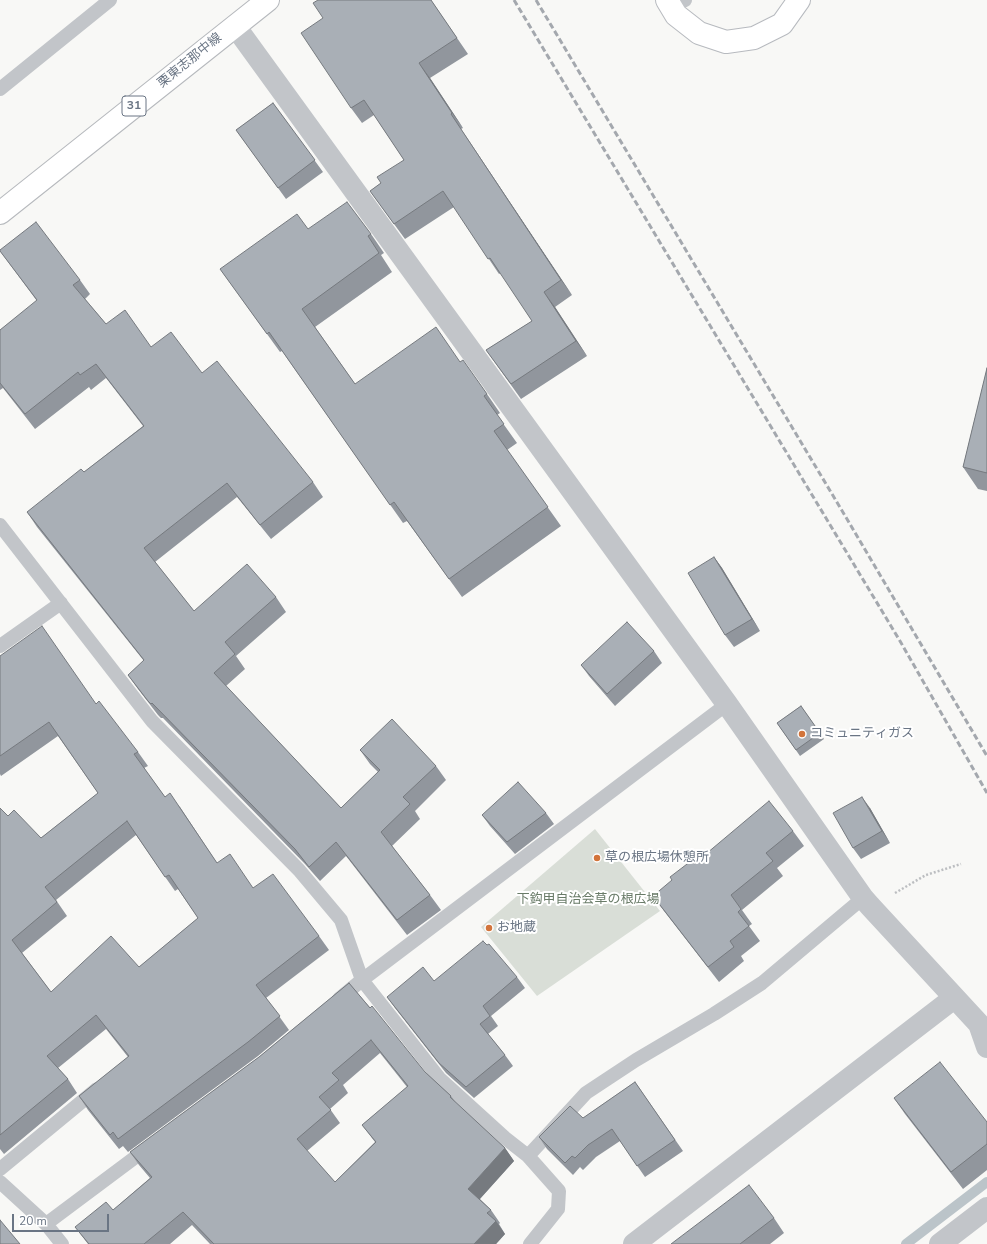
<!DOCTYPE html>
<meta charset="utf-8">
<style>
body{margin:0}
#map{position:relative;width:987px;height:1244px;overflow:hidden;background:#f8f8f6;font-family:"Nunito Sans",sans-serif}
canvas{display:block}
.scale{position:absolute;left:12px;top:1214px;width:97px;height:18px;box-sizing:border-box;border:2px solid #6a7584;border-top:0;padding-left:5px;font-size:12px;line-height:14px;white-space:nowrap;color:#6a7584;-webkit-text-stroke:3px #fff;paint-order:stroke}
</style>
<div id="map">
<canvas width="987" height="1244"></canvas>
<div class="scale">20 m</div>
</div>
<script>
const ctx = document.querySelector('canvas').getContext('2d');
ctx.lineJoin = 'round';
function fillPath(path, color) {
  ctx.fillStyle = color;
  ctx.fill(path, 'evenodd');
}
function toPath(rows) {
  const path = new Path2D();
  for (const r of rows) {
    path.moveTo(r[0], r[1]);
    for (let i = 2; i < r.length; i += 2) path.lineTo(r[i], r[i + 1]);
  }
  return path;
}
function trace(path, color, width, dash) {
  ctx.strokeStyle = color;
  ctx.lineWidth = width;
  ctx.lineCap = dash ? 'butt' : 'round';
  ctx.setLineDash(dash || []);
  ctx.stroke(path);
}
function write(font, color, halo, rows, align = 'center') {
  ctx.font = font + ' "Nunito Sans","Noto Sans JP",sans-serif';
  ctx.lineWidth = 4;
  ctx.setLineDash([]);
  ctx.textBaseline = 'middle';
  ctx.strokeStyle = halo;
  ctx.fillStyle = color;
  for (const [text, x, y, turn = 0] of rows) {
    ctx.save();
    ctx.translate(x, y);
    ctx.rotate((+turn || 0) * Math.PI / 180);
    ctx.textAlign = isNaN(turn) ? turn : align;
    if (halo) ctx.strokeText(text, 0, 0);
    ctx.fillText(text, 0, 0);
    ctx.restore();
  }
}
const green = toPath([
 [595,829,660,911,537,996,481,927]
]);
const stream = toPath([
 [906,1244,987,1182]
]);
const path = toPath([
 [895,893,926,875,961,864]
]);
const lane = toPath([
 [671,7,685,0],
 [0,89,110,0],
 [0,525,152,721,299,870,341,920,362,980,440,1079,505,1138,528,1156,559,1191,558,1209,530,1244],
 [0,646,61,603],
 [339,999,362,980,727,704],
 [528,1156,586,1093,636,1060,714,1014,762,983,863,898],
 [0,1169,97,1089],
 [0,1182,46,1224,62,1244],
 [46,1224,149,1147]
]);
const street = toPath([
 [235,26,727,704,863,898,870,906,979,1024,987,1047],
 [634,1244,954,998],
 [940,1244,987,1208]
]);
const secondary = toPath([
 [667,0,676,15,699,33,726,42,754,38,782,24,799,0]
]);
const primary = toPath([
 [0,213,268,0]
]);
const rail = toPath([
 [514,0,900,641,987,793],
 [536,0,847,519,987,756]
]);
const wall = toPath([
 [431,0,468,54,430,78,463,128,461,129,572,295,555,307,587,356,521,399,486,350,532,321,501,273,499,274,454,207,405,239,370,191,381,183,404,160,374,115,362,123,351,108],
 [273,103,323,172,286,199,236,130],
 [308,229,371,234,384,253,381,255,392,272,315,327,355,384,460,362,487,394,500,413,497,415,517,443,507,450,561,526,462,597,407,521,403,523,282,351,280,352,220,269],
 [0,251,80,280,90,294,85,299,106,324,202,373,313,482,323,497,271,539,237,497,155,562,194,611,276,597,286,612,236,656,245,669,226,686,341,808,378,772,370,764,360,750,436,766,446,780,415,811,420,819,392,846,430,895,441,910,407,935,346,856,320,881,305,864,163,718,161,718,158,715,138,689,128,675,144,661,37,527,27,512,84,472,143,426,106,378,91,390,89,387,35,429,3,388,0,390,0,330,37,301],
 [987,368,987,491,978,489,963,467],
 [714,557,722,568,760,631,734,647,725,635],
 [654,651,662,663,615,706,589,676,581,665],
 [0,656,96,704,138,752,148,766,144,768,165,797,180,807,217,863,253,888,319,936,329,950,266,998,289,1030,258,1056,128,1152,123,1146,119,1149,88,1110,79,1096,128,1057,106,1029,58,1068,68,1079,77,1093,4,1154,0,1149,0,808,8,816,41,838,98,793,58,736,1,776,0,774],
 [136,835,175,891,178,889,198,918,139,967,51,992,22,953,67,916,56,900],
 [801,706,824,739,800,756,777,723],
 [870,808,890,843,861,859,853,848],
 [546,813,554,824,515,854,490,826,482,815],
 [793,831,804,846,777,868,783,876,742,910,752,924,749,926,760,941,741,956,744,961,719,982,664,911,653,896,694,864],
 [517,977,525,988,491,1016,498,1026,488,1034,505,1055,513,1066,474,1098,446,1073,395,1008,387,997,434,981],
 [349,983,425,1072,451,1096,456,1103,505,1148,514,1161,480,1199,491,1210,500,1223,499,1224,505,1234,496,1244,210,1244,192,1225,170,1244,88,1244,75,1227,113,1210,150,1178,139,1165,130,1152,259,1057],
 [380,1053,407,1087,362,1125,375,1142,335,1182,307,1151,340,1123,330,1109,348,1093,343,1085],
 [635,1082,683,1151,645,1177,620,1141,596,1157,583,1170,580,1167,573,1175,547,1149,539,1137,583,1118],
 [894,1098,987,1122,987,1170,963,1189,905,1114],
 [774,1218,784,1233,770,1244,671,1244]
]);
const shadedWall = toPath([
 [419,63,430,78,463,128,452,113],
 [451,114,461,129,572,295,561,280],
 [544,292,555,307,587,356,576,341],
 [714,557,722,568,760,631,752,619],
 [862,797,870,808,890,843,882,831],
 [505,1148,514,1161,477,1202,468,1189],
 [496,1221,505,1234,496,1244,474,1244]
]);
const building = toPath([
 [318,0,431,0,457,38,419,63,452,113,451,114,561,280,544,292,576,341,511,384,486,350,532,321,490,258,488,259,443,191,394,224,370,191,381,183,377,177,404,160,364,100,351,108,301,33,323,18,313,3,318,0],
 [273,103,315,160,278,188,236,130,273,103],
 [347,202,371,234,368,236,379,253,302,309,355,384,436,327,460,362,463,360,487,394,484,396,504,424,494,431,548,507,449,579,394,502,390,505,269,332,267,334,220,269,297,214,308,229,347,202],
 [36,222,80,280,73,285,106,324,125,310,151,347,171,332,202,373,217,361,313,482,260,525,227,483,144,548,194,611,247,564,276,597,225,642,235,654,214,673,341,808,380,770,360,750,392,719,436,766,403,797,410,804,381,832,430,895,397,920,336,842,309,867,295,849,152,703,151,704,148,701,128,675,144,660,27,512,81,469,84,472,144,426,96,364,80,375,78,372,25,414,0,383,0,330,37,300,0,251,0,250,36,222],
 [987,368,987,473,963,467,987,368],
 [714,557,752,619,725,635,688,573,714,557],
 [627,622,654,651,607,694,581,665,627,622],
 [42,626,96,704,99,701,138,752,134,754,165,797,170,793,217,863,230,854,253,888,273,874,319,936,256,985,280,1016,248,1042,118,1139,113,1132,110,1135,79,1096,129,1056,96,1015,47,1056,68,1079,0,1135,0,808,8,816,14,810,41,838,98,793,49,722,0,756,0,656,42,626],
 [127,821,165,877,169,875,198,918,139,967,111,936,51,992,12,940,57,902,45,887,127,821],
 [801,706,820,733,796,750,777,723,801,706],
 [518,782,546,813,507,842,482,815,518,782],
 [862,797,882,831,853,848,833,813,862,797],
 [769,801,793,831,766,853,773,861,731,895,741,909,738,912,749,926,730,941,734,947,708,967,653,896,672,880,670,877,691,861,694,864,769,801],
 [483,941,487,945,489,944,517,977,483,1006,490,1016,480,1024,505,1055,466,1087,439,1063,387,997,423,967,434,981,483,941],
 [349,983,370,1008,372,1006,425,1072,451,1096,450,1097,505,1148,468,1189,491,1210,487,1213,496,1221,474,1244,214,1244,183,1212,144,1244,89,1244,75,1227,106,1202,113,1210,152,1177,130,1152,259,1057,349,983],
 [371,1040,408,1086,362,1125,376,1142,335,1182,297,1139,331,1110,319,1097,339,1080,332,1073,371,1040],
 [940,1062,987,1122,987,1144,951,1172,894,1098,940,1062],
 [635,1082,675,1140,637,1166,612,1129,588,1145,575,1158,572,1156,565,1163,539,1137,570,1106,583,1118,635,1082],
 [749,1185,774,1218,740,1244,671,1244,749,1185],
 [0,1220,20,1244,0,1244,0,1220]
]);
const markers = [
 [802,734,4,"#d2743b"],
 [597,858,4,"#d2743b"],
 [489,928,4,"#d2743b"]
];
const shields = [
 [134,106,24]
];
const shieldNames = [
 ["31",134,106]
];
const streetNames = [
 ["栗東志那中線",190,61,-39]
];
const poiNames = [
 ["コミュニティガス",810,734],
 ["草の根広場休憩所",605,858],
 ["お地蔵",497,928]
];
const parkNames = [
 ["下鈎甲自治会草の根広場",588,900]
];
fillPath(green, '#d9ded7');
trace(stream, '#bbc4c9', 10);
trace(secondary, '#b7babf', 24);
trace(primary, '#b6b9bd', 24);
trace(path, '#bcbec1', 2.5, [2, 2]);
trace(lane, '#c2c5c9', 14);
trace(street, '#c2c5c9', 22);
trace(secondary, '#fff', 22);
trace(primary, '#fff', 22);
trace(rail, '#a4a8ae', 3, [6, 3]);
fillPath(wall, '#91969d');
fillPath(shadedWall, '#767a7f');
fillPath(building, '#a9afb6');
trace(building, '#767a7f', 1);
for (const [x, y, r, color] of markers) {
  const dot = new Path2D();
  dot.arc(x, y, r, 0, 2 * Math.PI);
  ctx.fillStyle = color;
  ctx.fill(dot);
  trace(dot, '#fff', 1.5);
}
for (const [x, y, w] of shields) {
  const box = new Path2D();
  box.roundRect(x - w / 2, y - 10, w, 20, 3);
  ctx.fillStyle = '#fff';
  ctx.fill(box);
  trace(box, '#6a7584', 1);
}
write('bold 12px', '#6a7584', null, shieldNames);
write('13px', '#6a7584', '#fff', streetNames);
write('13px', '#6a7584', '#fff', poiNames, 'left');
write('13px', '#697b68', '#fff', parkNames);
</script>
